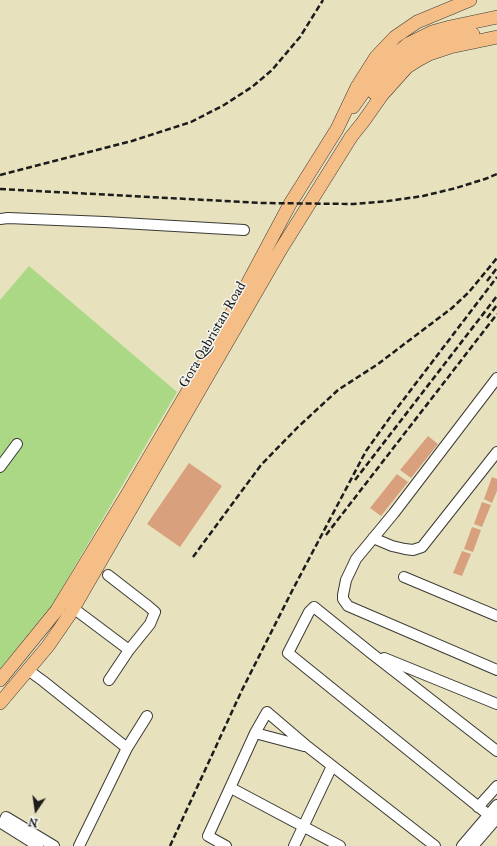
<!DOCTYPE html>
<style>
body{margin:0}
#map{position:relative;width:497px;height:846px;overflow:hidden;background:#e8e1bd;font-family:"IM FELL Great Primer",serif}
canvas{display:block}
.north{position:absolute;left:16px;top:790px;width:40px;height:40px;-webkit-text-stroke:3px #f6f6f2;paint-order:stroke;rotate:193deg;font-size:11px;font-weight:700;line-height:16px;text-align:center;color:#1c1c1c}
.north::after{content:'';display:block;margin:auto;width:14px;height:18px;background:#1c1c1c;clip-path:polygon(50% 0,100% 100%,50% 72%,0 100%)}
</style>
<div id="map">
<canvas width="497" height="846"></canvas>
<div class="north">N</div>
</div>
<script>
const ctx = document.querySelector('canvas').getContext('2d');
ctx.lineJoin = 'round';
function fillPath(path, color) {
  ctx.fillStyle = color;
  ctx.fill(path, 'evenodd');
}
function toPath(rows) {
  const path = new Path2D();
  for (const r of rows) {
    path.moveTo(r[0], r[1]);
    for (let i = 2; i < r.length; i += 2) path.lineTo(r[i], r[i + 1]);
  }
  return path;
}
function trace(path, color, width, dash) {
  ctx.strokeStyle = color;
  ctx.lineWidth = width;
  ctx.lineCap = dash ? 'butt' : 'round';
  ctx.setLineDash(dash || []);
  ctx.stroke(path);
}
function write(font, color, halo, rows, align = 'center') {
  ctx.font = font + ' "IM FELL Great Primer",serif';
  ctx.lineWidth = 3;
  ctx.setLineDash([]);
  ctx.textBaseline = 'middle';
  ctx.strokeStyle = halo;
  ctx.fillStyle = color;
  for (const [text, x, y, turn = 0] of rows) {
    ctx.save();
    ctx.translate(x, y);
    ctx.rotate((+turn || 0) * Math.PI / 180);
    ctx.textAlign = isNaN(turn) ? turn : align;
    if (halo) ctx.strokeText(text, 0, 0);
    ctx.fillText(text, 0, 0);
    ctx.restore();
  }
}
const green = toPath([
 [29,266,177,392,52,605,0,669,0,300]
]);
const building = toPath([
 [428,436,438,444,411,478,400,470],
 [189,463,222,486,180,547,147,524],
 [397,474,408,482,381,516,370,508],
 [492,477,497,479,497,491,492,503,484,499],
 [482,502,491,505,482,527,474,524],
 [472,527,481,530,473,552,464,549],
 [462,551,471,554,462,576,453,573]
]);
const minor = toPath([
 [0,219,8,218,105,222,244,230],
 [497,378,394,513,356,559,346,580,343,595,343,599,348,606,497,670],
 [0,467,17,444],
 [373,538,392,546,405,549,413,550,422,547,497,452],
 [108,575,148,606,155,612,150,624,129,650,109,680],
 [404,577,497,616],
 [73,608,129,650],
 [384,658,497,704],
 [28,670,43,681,127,748],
 [255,733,304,746],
 [231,788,340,846],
 [478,807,497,786],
 [495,820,288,653,309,612,314,607,371,653,497,751],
 [38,846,3,824,6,817,54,846],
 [79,846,127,748,147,716],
 [226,846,208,836,255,733,267,712,308,747,435,846],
 [294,846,332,766],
 [462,846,497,805],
 [473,846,497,818]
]);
const major = toPath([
 [374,93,382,82,396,65,414,51,434,42,473,34],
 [353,107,378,72,387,61,408,44,432,32,450,27,497,17],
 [0,680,57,610,127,495,212,350,290,204,337,129,357,87,376,57,395,37,417,22,470,0],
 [0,703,48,646,70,614,281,249,351,137,363,122,382,95,407,67,418,60,429,54,450,47,497,37]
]);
const rail = toPath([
 [0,175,132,141,191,122,224,105,252,87,272,70,300,37,323,0],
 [0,189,262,203,353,204,388,201,423,196,456,188,485,179,497,174],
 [487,281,497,268],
 [487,318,497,305],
 [355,480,497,296],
 [326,535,497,314],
 [193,557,261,465,298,427,338,390,378,364,452,308,469,292,497,258],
 [170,846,242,690,292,591,366,451,391,416,497,277]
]);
const streetNames = [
 ["Gora Qabristan Road",213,335,-60]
];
fillPath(green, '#abd885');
fillPath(building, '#d9a07e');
trace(minor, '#3b3a34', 12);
trace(major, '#3b3a34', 14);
trace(minor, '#fff', 10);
trace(major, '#f6be87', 13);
trace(rail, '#1c1c1c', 2.5, [6, 3]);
write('14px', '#1c1c1c', '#f6f6f2', streetNames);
</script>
